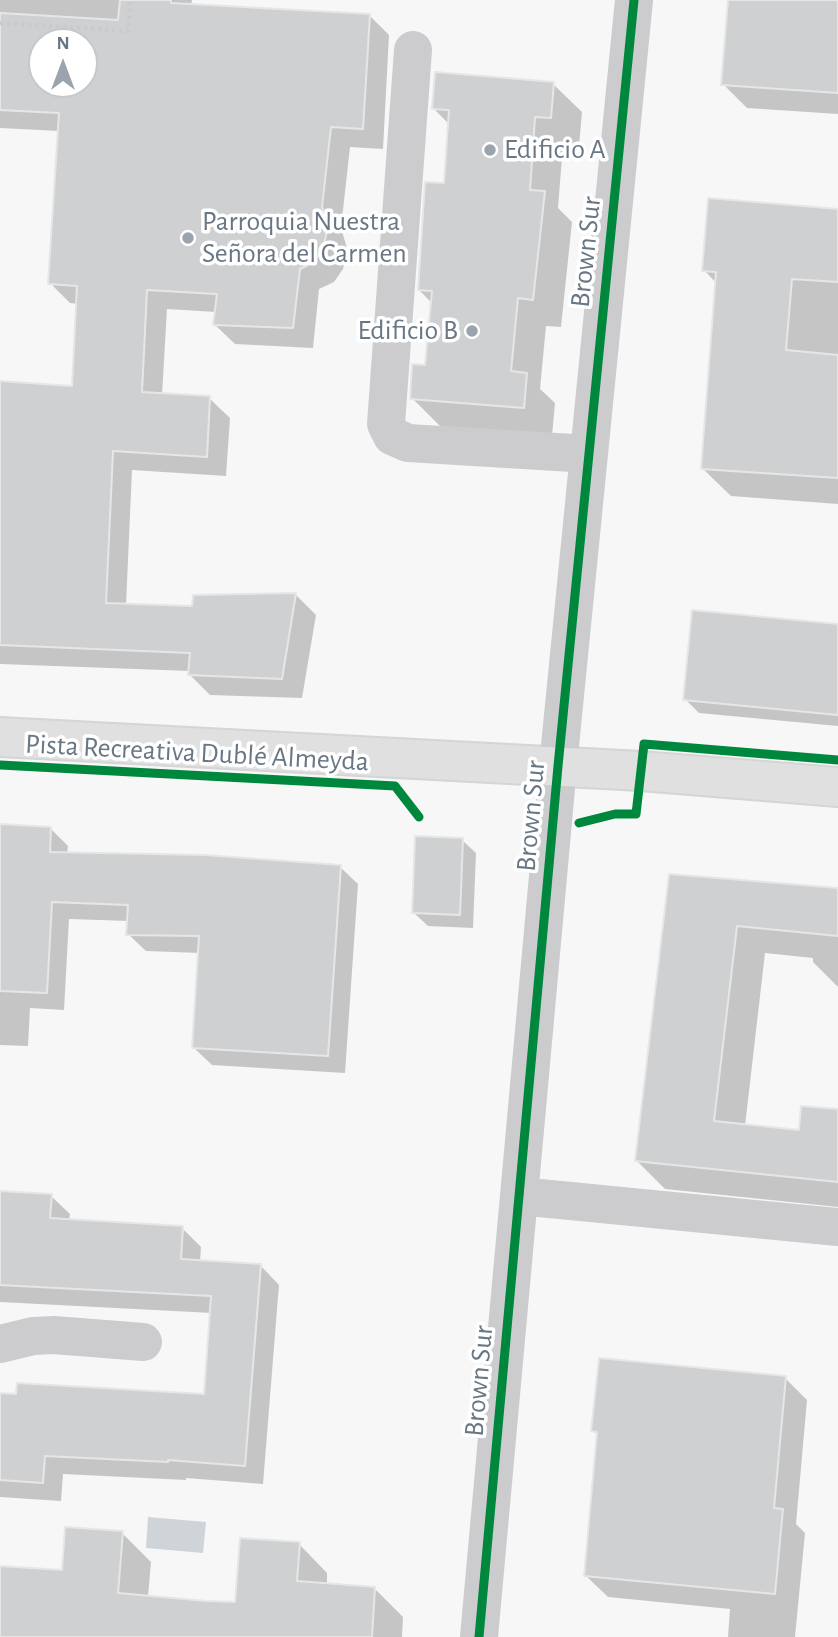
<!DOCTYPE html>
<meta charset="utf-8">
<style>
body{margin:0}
#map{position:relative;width:838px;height:1637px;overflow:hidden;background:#f7f7f7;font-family:"Alegreya Sans",sans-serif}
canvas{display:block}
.north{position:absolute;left:28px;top:28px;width:70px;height:70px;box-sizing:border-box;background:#fff;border:2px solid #c3c9ce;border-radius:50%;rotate:0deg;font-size:19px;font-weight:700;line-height:28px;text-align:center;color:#697785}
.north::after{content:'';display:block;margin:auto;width:24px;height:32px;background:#9ba4ad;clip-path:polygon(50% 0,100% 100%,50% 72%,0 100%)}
</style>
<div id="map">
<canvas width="838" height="1637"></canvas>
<div class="north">N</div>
</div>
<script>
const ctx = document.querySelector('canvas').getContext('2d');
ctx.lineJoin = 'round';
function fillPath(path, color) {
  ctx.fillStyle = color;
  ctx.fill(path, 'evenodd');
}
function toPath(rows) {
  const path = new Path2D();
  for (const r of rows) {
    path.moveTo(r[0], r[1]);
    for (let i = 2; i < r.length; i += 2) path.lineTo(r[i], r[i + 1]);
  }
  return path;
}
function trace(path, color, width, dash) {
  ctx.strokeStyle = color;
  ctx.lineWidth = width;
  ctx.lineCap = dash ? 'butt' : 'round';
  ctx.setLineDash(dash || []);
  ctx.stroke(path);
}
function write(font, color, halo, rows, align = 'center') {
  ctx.font = font + ' "Alegreya Sans",sans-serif';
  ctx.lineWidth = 7;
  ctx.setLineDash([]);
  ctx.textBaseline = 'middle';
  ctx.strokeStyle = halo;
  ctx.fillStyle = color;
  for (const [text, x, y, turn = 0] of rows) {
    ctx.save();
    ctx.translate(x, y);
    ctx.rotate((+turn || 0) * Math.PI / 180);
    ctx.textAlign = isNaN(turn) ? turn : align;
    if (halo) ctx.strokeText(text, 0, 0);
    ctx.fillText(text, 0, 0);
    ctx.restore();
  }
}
const water = toPath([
 [148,1517,206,1522,203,1553,146,1548]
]);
const shadow = toPath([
 [0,0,192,0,191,6,369,15,389,35,383,149,350,147,341,228,347,248,343,269,334,282,319,289,313,348,235,344,214,324,216,312,167,309,162,395,209,398,230,418,226,476,132,470,126,605,194,608,296,595,316,615,302,698,210,695,190,675,190,671,0,664,0,383,74,388,78,304,70,303,50,283,59,131,0,128],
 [42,42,84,42,84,84,42,84],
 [730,0,838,0,838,114,747,108,723,84],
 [553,84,582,112,579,146,563,145,558,208,572,222,561,327,546,326,540,389,555,403,552,436,440,426,412,398,427,366,432,303,419,290,445,185,450,125,433,108],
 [838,211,838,504,731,496,702,468,717,284,704,270],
 [838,626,838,726,699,713,685,699],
 [0,826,50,828,68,846,67,854,340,867,358,884,345,1073,212,1065,194,1048,200,953,146,951,128,934,129,921,69,919,64,1010,30,1008,28,1046,0,1045],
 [462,840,476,853,473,928,428,926,414,913],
 [671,876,838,890,838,987,813,962,813,958,765,953,745,1126,800,1132,838,1111,838,1207,665,1189,637,1161],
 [0,1193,51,1196,70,1214,69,1221,182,1228,201,1247,200,1262,261,1266,279,1285,263,1484,186,1478,186,1480,63,1474,61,1501,0,1497,0,1394,205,1396,212,1313,0,1302],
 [785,1378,807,1400,796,1524,805,1533,795,1637,728,1637,730,1609,608,1597,585,1575,599,1436,593,1431],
 [122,1533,151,1562,148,1597,237,1604,299,1544,327,1573,327,1585,375,1589,403,1617,402,1637,0,1637,0,1568,63,1572]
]);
const building = toPath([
 [120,0,171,0,171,3,370,14,363,129,331,127,322,207,328,227,323,248,314,262,300,269,293,328,213,325,217,294,147,290,142,392,210,396,207,457,113,451,106,603,192,606,193,595,296,593,282,679,188,675,190,653,0,645,0,381,72,386,77,286,48,284,59,113,0,110,0,13,118,20,120,0],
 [42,42,84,42,84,84,42,84,42,42],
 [728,0,838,0,838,93,721,85,728,0],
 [435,72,554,82,551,118,535,117,530,190,545,191,533,300,518,298,511,371,527,373,524,408,410,399,412,364,425,365,432,291,418,290,425,182,444,183,449,110,432,109,435,72],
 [708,198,838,209,838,282,792,279,786,350,838,355,838,478,701,469,716,272,702,271,708,198],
 [692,610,838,624,838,715,683,700,692,610],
 [0,824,51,827,50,852,205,855,341,865,328,1056,192,1048,199,936,126,935,128,905,52,902,47,993,0,991,0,824],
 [415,836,463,838,460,915,412,913,415,836],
 [669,874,838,888,838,936,737,926,714,1121,799,1130,801,1106,838,1109,838,1182,635,1161,669,874],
 [0,1191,52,1194,50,1218,183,1226,181,1259,261,1264,245,1466,168,1460,168,1462,45,1456,43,1483,0,1480,0,1393,16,1394,17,1383,204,1394,211,1296,0,1285,0,1191],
 [599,1358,786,1376,774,1508,783,1509,775,1594,584,1576,597,1432,591,1431,599,1358],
 [65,1527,123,1531,118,1593,206,1601,235,1602,240,1538,300,1542,297,1581,375,1587,372,1637,0,1637,0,1566,62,1570,65,1527]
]);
const path = toPath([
 [0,23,128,31,130,0]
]);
const minor = toPath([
 [413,50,386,424,392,436,408,443,589,454],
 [519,1196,838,1227],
 [0,1344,33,1336,54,1335,143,1342],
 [479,1637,558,766,634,0]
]);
const major = toPath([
 [0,737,641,771,838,787]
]);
const cycleway = toPath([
 [0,765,395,786,419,817],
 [579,823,615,814,636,814,644,744,838,760],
 [479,1637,558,766,634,0]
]);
const markers = [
 [490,150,7,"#9ba4ad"],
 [188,238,7,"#9ba4ad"],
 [472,331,7,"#9ba4ad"]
];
const poiNames = [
 ["Edificio A",504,150],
 ["Parroquia Nuestra",202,222],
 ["Señora del Carmen",202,254],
 ["Edificio B",458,331,"right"]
];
const streetNames = [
 ["Brown Sur",586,252,-84],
 ["Pista Recreativa Dublé Almeyda",197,753,3],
 ["Brown Sur",531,816,-85],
 ["Brown Sur",479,1381,-85]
];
fillPath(water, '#ced4d8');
fillPath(shadow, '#0003');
fillPath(building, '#ced0d1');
trace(building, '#e6e6e6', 2);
trace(major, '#d4d5d5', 42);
trace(path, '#cacbcc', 4.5, [3.5, 3.5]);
trace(minor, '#ccccce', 38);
trace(major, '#e0e0e1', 38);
trace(cycleway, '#00873e', 9);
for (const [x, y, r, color] of markers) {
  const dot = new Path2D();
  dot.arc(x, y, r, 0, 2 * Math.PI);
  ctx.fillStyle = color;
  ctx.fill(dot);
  trace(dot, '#fff', 2.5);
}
write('28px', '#697785', '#fff', poiNames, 'left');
write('28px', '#697785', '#fff', streetNames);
</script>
